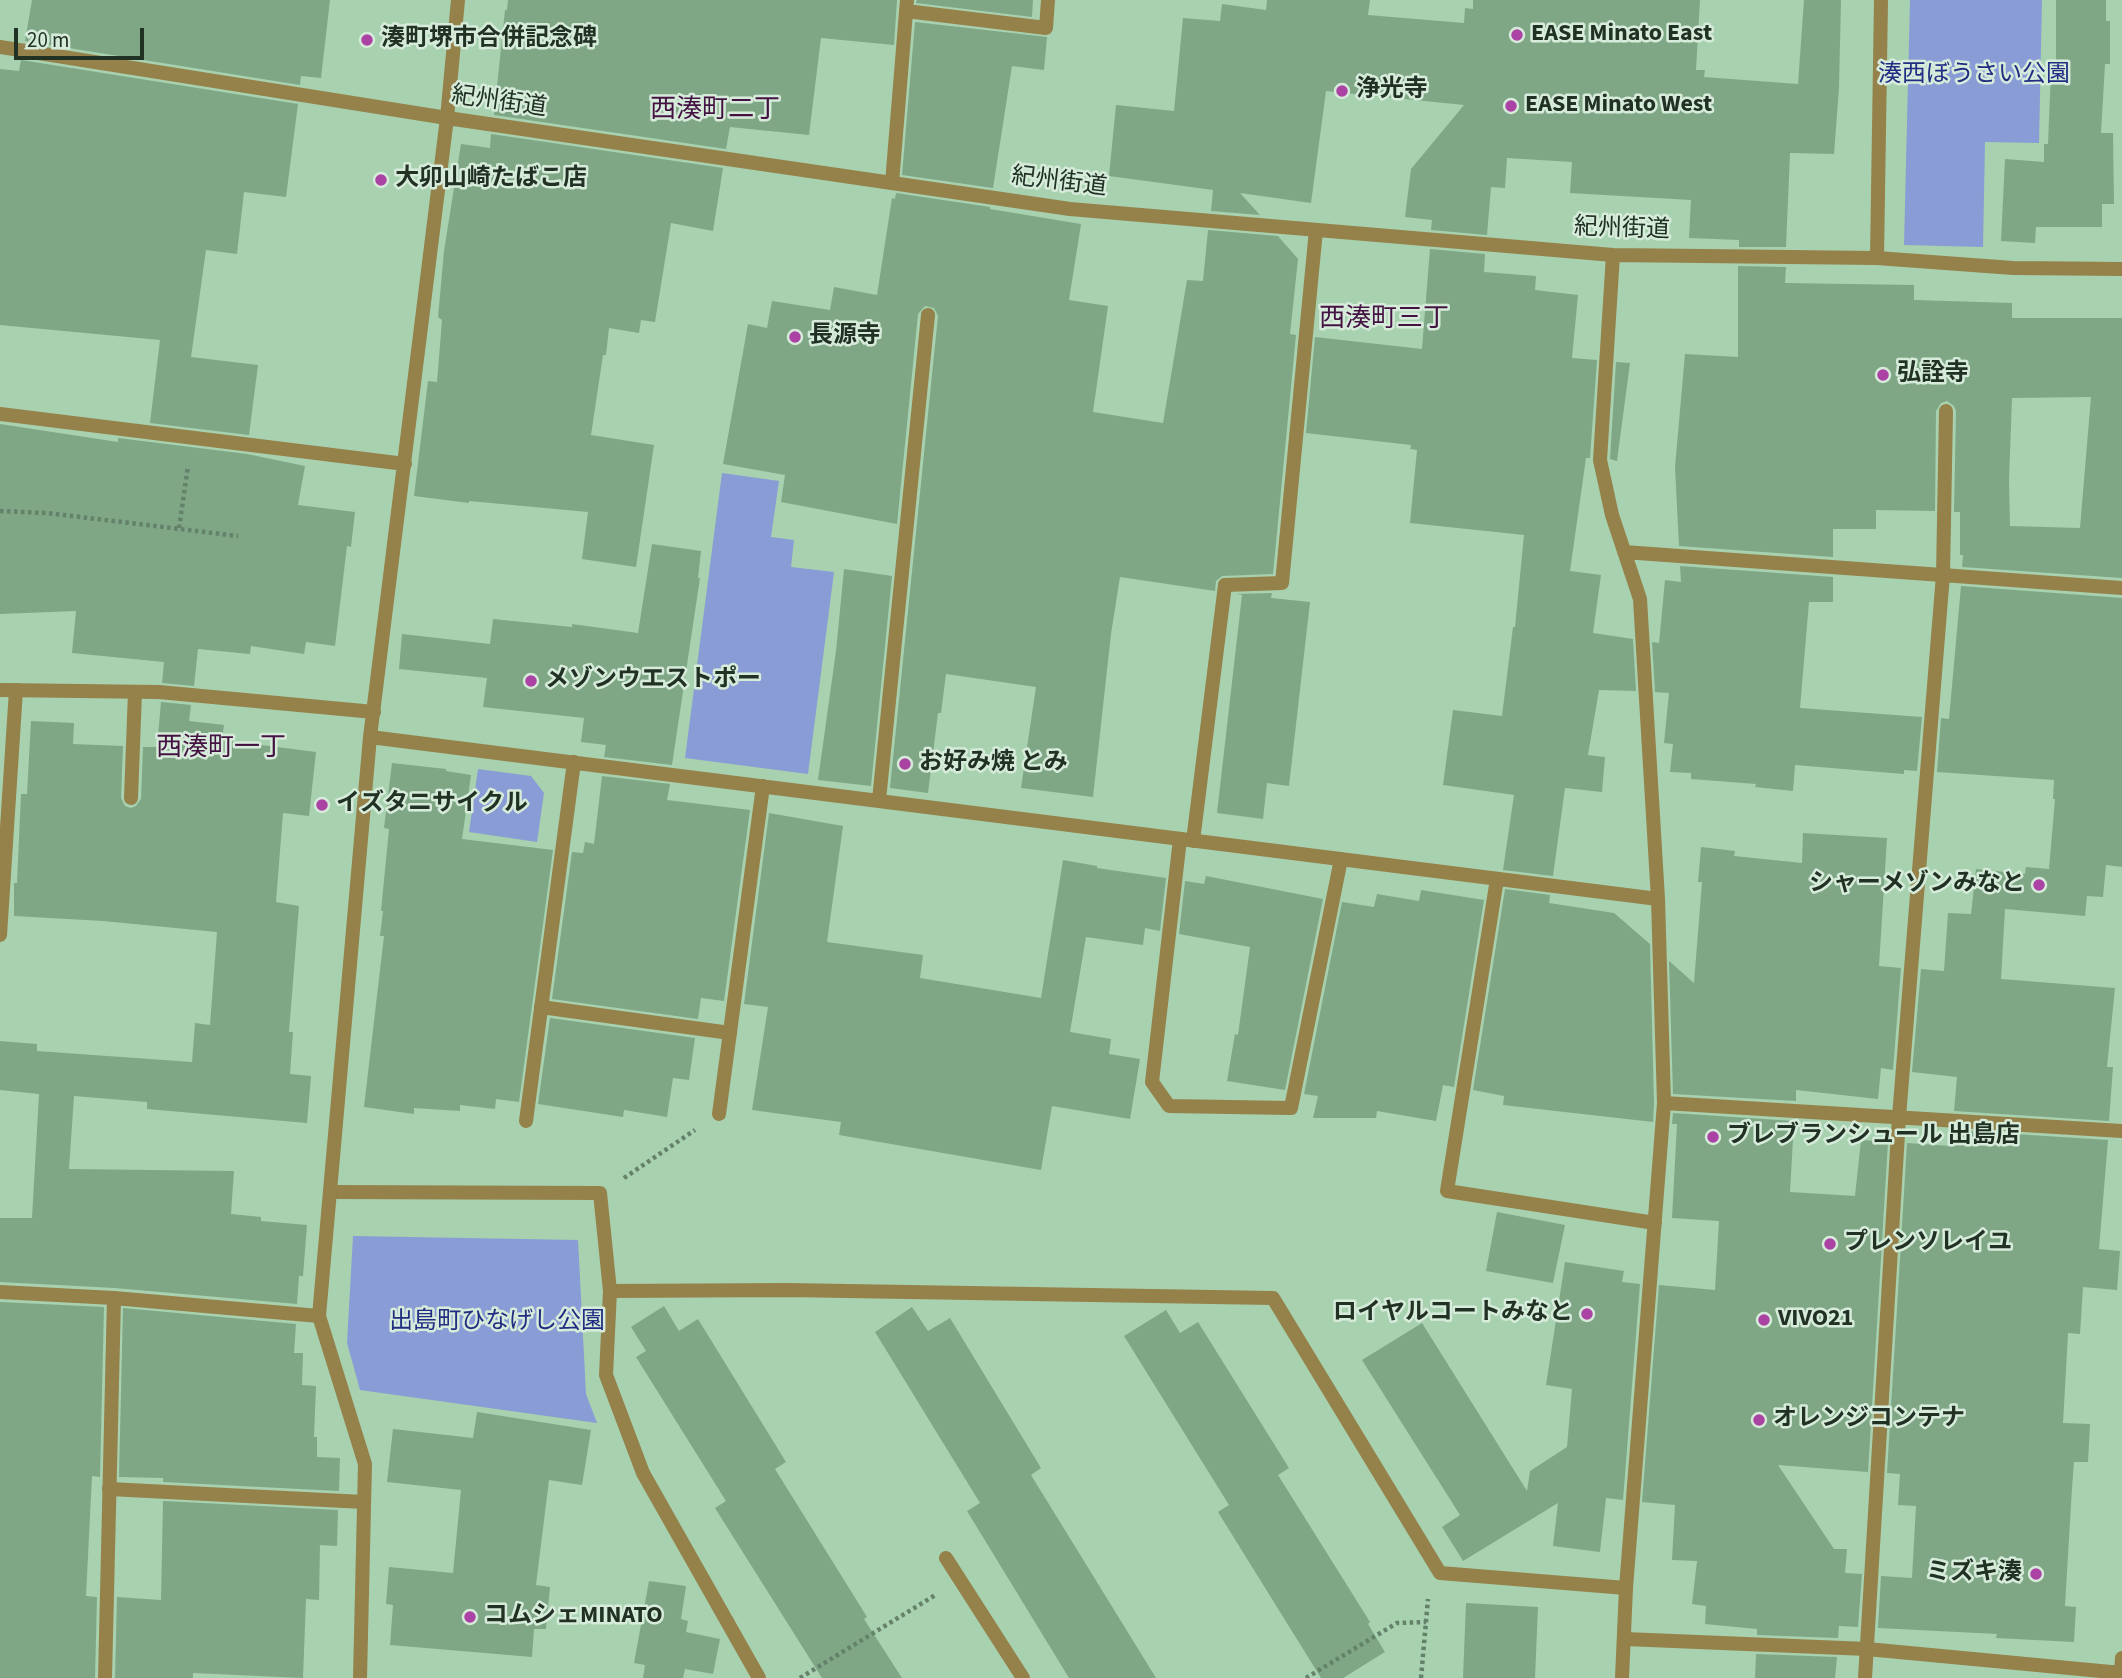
<!DOCTYPE html>
<meta charset="utf-8">
<style>
body{margin:0}
#map{position:relative;width:2122px;height:1678px;overflow:hidden;background:#a7d1af;font-family:"Source Sans 3",sans-serif}
canvas{display:block}
.scale{position:absolute;left:14px;top:28px;width:130px;height:32px;box-sizing:border-box;border:4px solid #213225;border-top:0;padding-left:9px;font-size:21px;line-height:24px;white-space:nowrap;color:#213225;-webkit-text-stroke:5px #d6ebda;paint-order:stroke}
</style>
<div id="map">
<canvas width="2122" height="1678"></canvas>
<div class="scale">20 m</div>
</div>
<script>
const ctx = document.querySelector('canvas').getContext('2d');
ctx.lineJoin = 'round';
function fillPath(path, color) {
  ctx.fillStyle = color;
  ctx.fill(path, 'evenodd');
}
function toPath(rows) {
  const path = new Path2D();
  for (const r of rows) {
    path.moveTo(r[0], r[1]);
    for (let i = 2; i < r.length; i += 2) path.lineTo(r[i], r[i + 1]);
  }
  return path;
}
function trace(path, color, width, dash) {
  ctx.strokeStyle = color;
  ctx.lineWidth = width;
  ctx.lineCap = dash ? 'butt' : 'round';
  ctx.setLineDash(dash || []);
  ctx.stroke(path);
}
function write(font, color, halo, rows, align = 'center') {
  ctx.font = font + ' "Source Sans 3","Noto Sans JP",sans-serif';
  ctx.lineWidth = 5;
  ctx.setLineDash([]);
  ctx.textBaseline = 'middle';
  ctx.strokeStyle = halo;
  ctx.fillStyle = color;
  for (const [text, x, y, turn = 0] of rows) {
    ctx.save();
    ctx.translate(x, y);
    ctx.rotate((+turn || 0) * Math.PI / 180);
    ctx.textAlign = isNaN(turn) ? turn : align;
    if (halo) ctx.strokeText(text, 0, 0);
    ctx.fillText(text, 0, 0);
    ctx.restore();
  }
}
const green = toPath([
 [1910,0,2042,0,2039,143,1985,142,1983,247,1904,245],
 [722,473,779,481,771,537,794,540,791,567,834,572,808,774,685,758],
 [478,769,531,776,544,793,537,842,469,832],
 [353,1236,578,1240,586,1394,597,1423,360,1390,347,1343]
]);
const building = toPath([
 [32,0,330,0,321,78,301,76,300,85,25,41],
 [508,0,897,0,894,45,821,38,809,135,730,127,726,149,494,115,505,10,507,10],
 [917,0,1033,0,1032,17,916,3],
 [1267,0,1370,0,1368,15,1464,23,1465,8,1473,9,1473,0,1700,0,1696,70,1705,70,1704,77,1798,84,1804,0,1841,0,1839,88,1834,154,1790,153,1786,247,1739,247,1739,240,1689,238,1691,200,1570,193,1572,162,1507,158,1505,188,1491,187,1487,235,1431,230,1432,220,1405,217,1411,169,1464,105,1326,91,1311,203,1240,193,1260,215,1211,211,1213,190,1109,176,1116,105,1174,111,1183,18,1220,21,1222,4,1266,10],
 [2056,0,2106,0,2106,21,2110,21,2110,64,2105,64,2101,133,2113,133,2114,204,2102,204,2102,227,2036,227,2035,243,2001,241,2005,159,2044,162,2044,144,2048,144,2051,71,2056,71],
 [915,22,1047,37,1044,70,1012,66,993,188,902,175],
 [21,60,298,104,286,197,244,192,237,254,206,250,191,357,258,365,249,435,150,423,160,340,0,325,0,69,19,71],
 [491,134,723,168,713,231,671,223,655,322,641,320,639,333,609,328,606,355,603,355,591,435,654,445,636,567,582,559,588,512,469,501,469,503,414,496,428,381,437,382,442,320,438,317,444,251,461,144,490,148],
 [896,193,990,207,990,209,1081,224,1069,300,1108,306,1093,412,1163,423,1187,280,1203,281,1208,230,1278,236,1298,259,1290,334,1296,335,1273,574,1222,576,1216,581,1215,591,1120,577,1111,634,1093,797,1021,788,1036,687,946,674,941,713,938,713,928,793,890,788,938,316,934,308,925,306,918,314,897,524,781,502,785,475,723,464,748,324,767,328,772,301,830,310,834,287,877,295,892,198,895,199],
 [1430,249,1485,254,1484,272,1536,276,1535,290,1578,295,1572,358,1597,360,1590,458,1586,458,1570,571,1601,575,1593,633,1633,639,1636,691,1599,690,1588,755,1605,757,1602,792,1565,788,1553,876,1503,870,1514,795,1443,785,1453,710,1502,716,1513,627,1515,627,1524,535,1410,523,1417,450,1410,449,1411,445,1306,433,1315,337,1422,349],
 [1738,266,1786,267,1785,283,1914,285,1914,300,2012,303,2012,318,2122,318,2122,578,1962,567,1963,555,1960,555,1960,512,1954,512,1956,411,1954,406,1947,401,1941,403,1936,411,1935,511,1876,510,1876,529,1833,529,1833,557,1679,546,1675,467,1685,354,1738,357],
 [2091,397,2080,528,2010,526,2009,480,2012,398],
 [1616,362,1630,363,1617,461,1610,459],
 [0,424,118,442,118,438,247,454,305,466,298,505,355,512,351,547,347,546,335,646,306,642,304,654,251,646,250,654,198,649,194,686,162,683,164,662,72,653,76,611,0,614],
 [652,544,701,551,698,578,700,578,672,765,604,757,606,745,581,742,584,718,483,707,487,678,399,669,402,634,490,644,493,619,572,627,572,624,638,633],
 [1680,566,1833,577,1833,602,1809,602,1800,708,1922,717,1917,771,1904,770,1904,774,1795,765,1793,791,1755,787,1756,784,1691,779,1691,773,1670,772,1673,744,1664,743,1669,693,1655,692,1652,642,1659,643,1665,580,1681,582],
 [844,569,892,576,871,786,818,780,836,651],
 [1961,586,2122,598,2122,867,2106,865,2103,897,2087,896,2085,916,2005,909,2001,979,2115,988,2107,1067,2113,1067,2109,1121,1954,1111,1957,1077,1912,1072,1921,969,1944,971,1948,913,1971,914,1976,869,2025,874,2026,867,2049,869,2055,799,2053,799,2054,780,1937,772,1941,718,1949,719],
 [1272,593,1271,598,1310,602,1289,786,1267,783,1263,819,1217,813,1242,595,1237,594],
 [161,702,191,705,189,721,224,725,222,740,316,752,309,816,283,813,276,902,299,906,289,1032,293,1032,290,1074,311,1076,307,1123,147,1109,147,1102,74,1096,69,1169,234,1171,231,1214,261,1217,261,1221,307,1225,303,1276,299,1276,297,1304,115,1288,0,1282,0,1218,32,1218,39,1094,0,1090,0,1041,37,1044,37,1051,192,1062,195,1023,210,1025,217,932,103,921,14,916,14,883,17,883,21,794,27,794,31,721,74,723,73,744,123,746,121,798,125,806,131,808,136,806,141,799,143,747,157,747],
 [392,763,446,769,446,771,471,775,462,839,553,850,519,1102,496,1099,495,1109,460,1105,460,1111,414,1108,414,1114,364,1107,384,936,380,936,383,911,381,911,389,829,384,828],
 [602,776,670,784,667,800,750,810,724,1001,701,998,698,1019,552,999,572,852,583,853,585,842,594,844],
 [769,813,843,826,827,942,923,955,920,978,1041,998,1063,860,1097,866,1097,868,1166,878,1160,931,1145,928,1143,945,1086,937,1070,1032,1111,1039,1109,1054,1140,1059,1130,1119,1052,1106,1041,1170,839,1135,841,1122,752,1110,768,1007,744,1004],
 [1803,833,1887,838,1879,966,1901,968,1893,1070,1881,1068,1878,1099,1796,1090,1796,1101,1673,1094,1669,961,1694,983,1702,882,1698,882,1701,847,1735,851,1734,856,1802,863],
 [1206,876,1323,899,1285,1090,1227,1081,1235,1034,1238,1035,1250,947,1179,934,1185,881,1204,884],
 [1505,889,1550,895,1549,903,1614,913,1650,944,1654,1103,1653,1122,1503,1105,1504,1096,1473,1090],
 [1421,890,1484,900,1454,1087,1443,1085,1436,1121,1377,1111,1376,1118,1313,1118,1318,1096,1304,1094,1342,902,1374,907,1377,894,1419,901],
 [550,1018,695,1038,689,1080,673,1078,667,1117,624,1110,623,1117,538,1104],
 [1673,1113,1794,1121,1790,1192,1855,1196,1861,1140,1888,1142,1868,1472,1778,1465,1834,1549,1847,1549,1845,1573,1862,1574,1858,1627,1839,1626,1838,1638,1757,1635,1757,1629,1705,1624,1706,1606,1692,1604,1697,1561,1672,1560,1675,1505,1642,1502,1659,1285,1715,1290,1719,1221,1672,1218,1677,1124,1672,1124],
 [1952,1130,2108,1140,2099,1249,2120,1251,2117,1290,2083,1287,2080,1334,2068,1333,2063,1423,2090,1424,2088,1462,2074,1462,2072,1488,2065,1606,2076,1607,2074,1642,1996,1638,1997,1634,1878,1628,1881,1576,1912,1578,1916,1506,1898,1505,1900,1474,1887,1473,1907,1143,1951,1146],
 [1497,1212,1565,1225,1553,1283,1486,1271],
 [1565,1262,1624,1271,1622,1282,1640,1284,1623,1500,1606,1498,1600,1552,1553,1546,1558,1503,1463,1561,1442,1527,1460,1515,1362,1360,1422,1323,1527,1491,1530,1471,1567,1447,1572,1389,1546,1385],
 [0,1302,104,1307,100,1477,92,1476,86,1596,97,1597,95,1678,0,1678],
 [664,1306,679,1331,698,1319,786,1462,775,1469,867,1617,864,1619,902,1678,822,1678,715,1508,726,1501,636,1357,646,1351,631,1327],
 [912,1307,928,1331,950,1318,1041,1468,1031,1475,1156,1678,1069,1678,967,1511,980,1503,875,1332],
 [123,1308,296,1324,294,1353,303,1353,302,1385,316,1386,314,1437,317,1437,317,1457,340,1458,339,1491,163,1482,163,1478,119,1477],
 [1166,1310,1180,1333,1198,1322,1289,1468,1278,1475,1370,1622,1368,1624,1385,1652,1343,1678,1321,1678,1218,1512,1229,1505,1124,1336],
 [477,1412,591,1430,582,1485,549,1480,536,1585,550,1587,546,1629,534,1629,532,1657,390,1645,393,1605,386,1604,389,1567,453,1573,461,1490,387,1482,393,1429,473,1438],
 [163,1501,338,1510,337,1546,320,1545,319,1600,306,1599,303,1678,193,1673,193,1678,115,1678,117,1597,161,1600],
 [649,1581,686,1586,681,1619,688,1621,686,1632,720,1639,713,1674,685,1669,683,1678,643,1678,645,1665,634,1663],
 [1466,1603,1538,1607,1535,1678,1463,1678],
 [1756,1654,1837,1657,1835,1678,1755,1678]
]);
const path = toPath([
 [0,511,47,513,238,536],
 [179,528,188,466],
 [624,1178,695,1130],
 [800,1678,937,1594],
 [1306,1678,1397,1623,1426,1622],
 [1421,1678,1428,1599]
]);
const service = toPath([
 [906,11,1046,28,1048,0],
 [447,118,458,0],
 [892,183,907,0],
 [1943,575,1946,411],
 [1225,585,1282,583,1316,230],
 [131,798,135,692],
 [879,800,928,315],
 [1180,839,1152,1082,1169,1106,1291,1108,1341,859],
 [0,935,16,690],
 [541,1007,730,1033],
 [330,1192,600,1193,610,1291,787,1290,1273,1298,1440,1573,1626,1588],
 [610,1291,606,1375,643,1473,759,1678],
 [109,1489,364,1502]
]);
const pedestrian = toPath([
 [946,1558,1023,1678]
]);
const minor = toPath([
 [0,47,447,118,1070,209,1613,255,1877,258,2013,268,2122,269],
 [1613,255,1600,460,1612,515,1640,599,1658,899,1664,1103,1626,1588,1622,1678],
 [1877,258,1881,0],
 [0,414,405,464],
 [1624,552,2122,588],
 [0,690,159,692,374,712],
 [370,737,1658,899],
 [1193,841,1225,585],
 [1497,879,1447,1191,1655,1223],
 [1664,1103,2122,1131],
 [719,1114,763,786],
 [526,1121,574,762],
 [0,1292,114,1298,319,1316],
 [1625,1639,1867,1649,2122,1673],
 [2121,1673,2122,1658],
 [105,1678,114,1298],
 [360,1678,365,1464,319,1316,370,737,447,118],
 [1865,1678,1899,1117,1943,575]
]);
const markers = [
 [1517,35,7,"#ab43a5"],
 [367,40,7,"#ab43a5"],
 [1342,91,7,"#ab43a5"],
 [1511,106,7,"#ab43a5"],
 [381,180,7,"#ab43a5"],
 [795,337,7,"#ab43a5"],
 [1883,375,7,"#ab43a5"],
 [531,681,7,"#ab43a5"],
 [905,764,7,"#ab43a5"],
 [322,805,7,"#ab43a5"],
 [2039,885,7,"#ab43a5"],
 [1713,1137,7,"#ab43a5"],
 [1830,1244,7,"#ab43a5"],
 [1587,1314,7,"#ab43a5"],
 [1764,1320,7,"#ab43a5"],
 [1759,1420,7,"#ab43a5"],
 [2036,1574,7,"#ab43a5"],
 [470,1617,7,"#ab43a5"]
];
const poiNames = [
 ["EASE Minato East",1531,35],
 ["湊町堺市合併記念碑",381,40],
 ["浄光寺",1356,91],
 ["EASE Minato West",1525,106],
 ["大卯山崎たばこ店",395,180],
 ["長源寺",809,337],
 ["弘詮寺",1897,375],
 ["メゾンウエストポー",545,681],
 ["お好み焼 とみ",919,764],
 ["イズタニサイクル",336,805],
 ["シャーメゾンみなと",2025,885,"right"],
 ["ブレブランシュール 出島店",1727,1137],
 ["プレンソレイユ",1844,1244],
 ["ロイヤルコートみなと",1573,1314,"right"],
 ["VIVO21",1778,1320],
 ["オレンジコンテナ",1773,1420],
 ["ミズキ湊",2022,1574,"right"],
 ["コムシェMINATO",484,1617]
];
const parkNames = [
 ["湊西ぼうさい公園",1974,76],
 ["出島町ひなげし公園",497,1323]
];
const streetNames = [
 ["紀州街道",499,103,8],
 ["紀州街道",1059,183,7],
 ["紀州街道",1622,230,2]
];
const neighbourhoodNames = [
 ["西湊町二丁",715,111],
 ["西湊町三丁",1384,320],
 ["西湊町一丁",221,749]
];
fillPath(green, '#899cd6');
fillPath(building, '#7fa786');
trace(path, '#64816a', 4.5, [3.5, 3.5]);
trace(service, '#95814a', 14);
trace(pedestrian, '#95814a', 14);
trace(minor, '#95814a', 14);
for (const [x, y, r, color] of markers) {
  const dot = new Path2D();
  dot.arc(x, y, r, 0, 2 * Math.PI);
  ctx.fillStyle = color;
  ctx.fill(dot);
  trace(dot, '#d6ebda', 2.5);
}
write('bold 24px', '#213225', '#d6ebda', poiNames, 'left');
write('24px', '#202d82', '#d6ebda', parkNames);
write('24px', '#213225', '#d6ebda', streetNames);
write('26px', '#441242', '#d6ebda', neighbourhoodNames);
</script>
